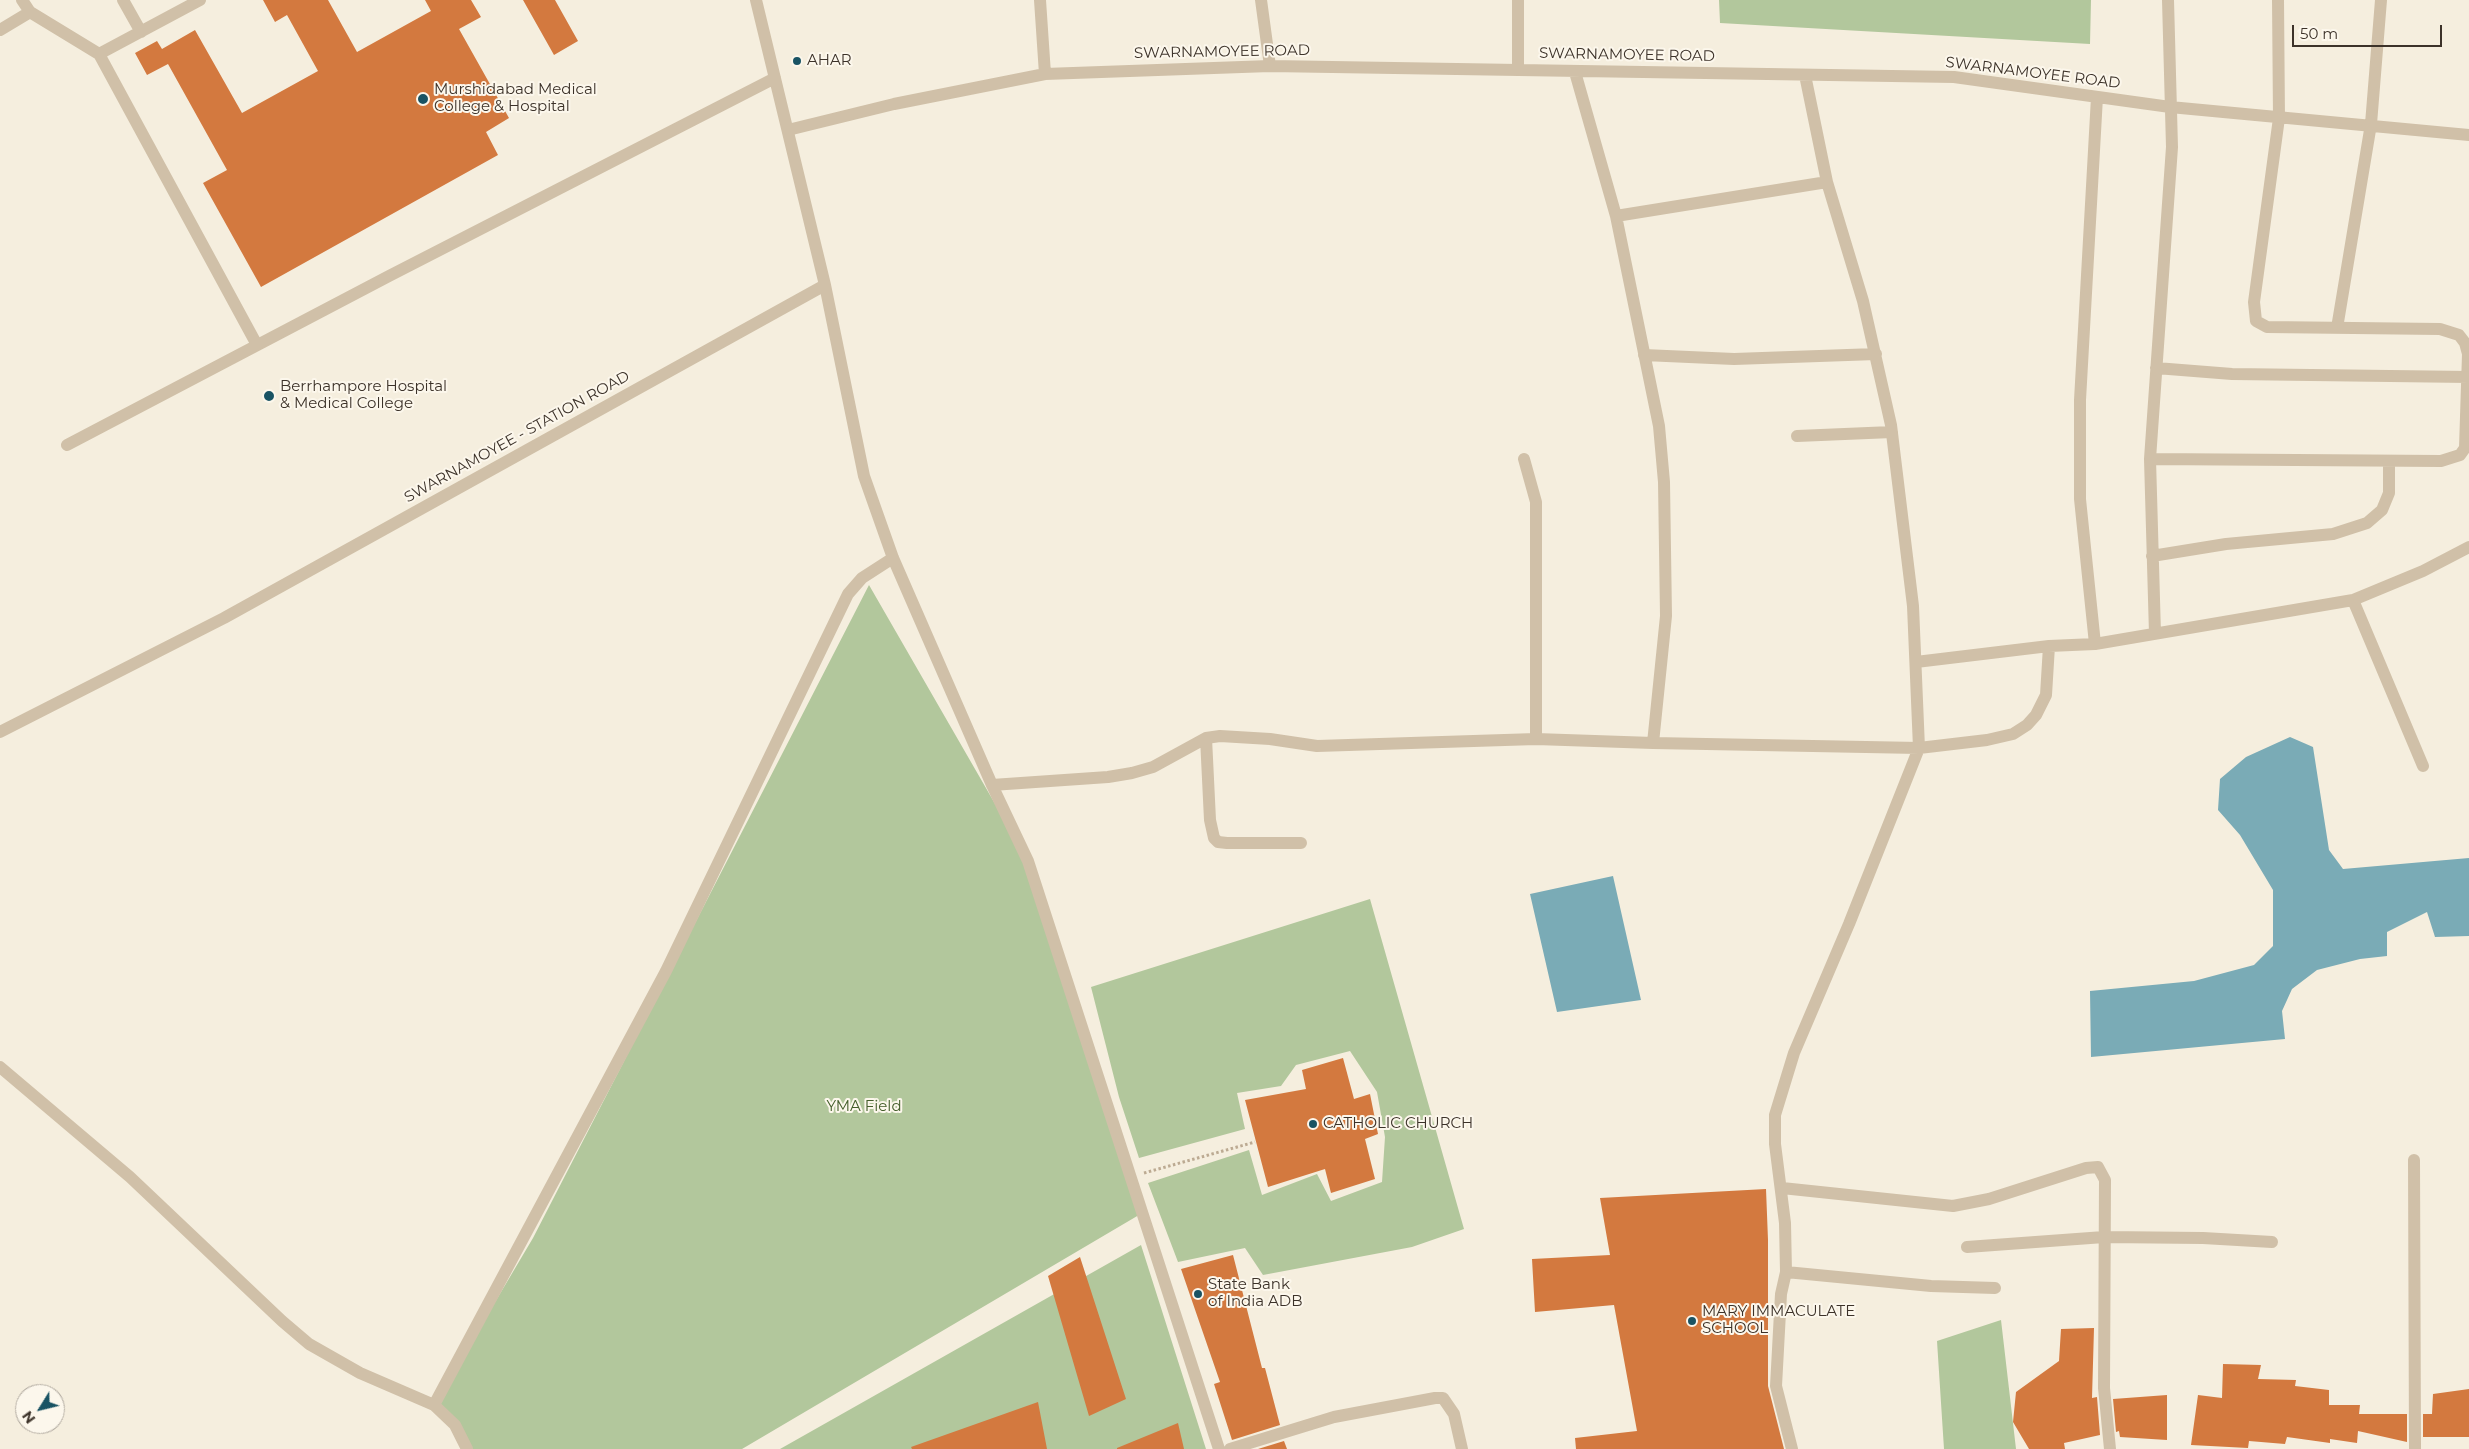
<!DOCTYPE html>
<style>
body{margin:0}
#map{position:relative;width:2469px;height:1449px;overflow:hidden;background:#f5eede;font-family:Montserrat,sans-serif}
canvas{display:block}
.north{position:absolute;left:15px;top:1384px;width:50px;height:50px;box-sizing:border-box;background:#fcf7ec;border:1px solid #afa89e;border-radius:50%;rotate:234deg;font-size:14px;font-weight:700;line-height:20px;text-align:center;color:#3c3229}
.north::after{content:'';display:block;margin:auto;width:18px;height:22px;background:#195363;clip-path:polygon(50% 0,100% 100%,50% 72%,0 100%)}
.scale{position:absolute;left:2292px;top:25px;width:150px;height:22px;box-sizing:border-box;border:2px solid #3c3229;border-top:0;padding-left:6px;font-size:15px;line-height:18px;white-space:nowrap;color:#3c3229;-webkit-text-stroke:4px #fcf7ec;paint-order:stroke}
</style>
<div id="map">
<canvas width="2469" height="1449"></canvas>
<div class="north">N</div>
<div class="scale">50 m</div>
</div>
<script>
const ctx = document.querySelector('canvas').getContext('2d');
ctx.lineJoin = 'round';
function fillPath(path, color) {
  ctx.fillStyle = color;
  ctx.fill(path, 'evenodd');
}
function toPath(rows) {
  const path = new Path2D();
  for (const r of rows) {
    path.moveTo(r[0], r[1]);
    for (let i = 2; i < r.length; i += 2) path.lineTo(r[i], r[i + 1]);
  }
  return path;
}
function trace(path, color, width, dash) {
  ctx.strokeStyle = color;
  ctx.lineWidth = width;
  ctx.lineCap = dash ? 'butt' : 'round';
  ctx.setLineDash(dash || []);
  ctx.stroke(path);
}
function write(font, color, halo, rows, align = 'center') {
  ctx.font = font + ' Montserrat,sans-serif';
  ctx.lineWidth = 4;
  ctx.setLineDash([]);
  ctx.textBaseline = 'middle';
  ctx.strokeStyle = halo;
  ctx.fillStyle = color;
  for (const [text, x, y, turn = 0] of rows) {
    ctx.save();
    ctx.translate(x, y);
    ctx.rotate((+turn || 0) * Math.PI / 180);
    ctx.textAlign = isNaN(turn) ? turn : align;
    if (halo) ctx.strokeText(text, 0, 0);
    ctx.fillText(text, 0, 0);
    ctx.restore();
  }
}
const green = toPath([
 [1719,0,2091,0,2090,44,1720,23],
 [869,585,1028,861,1144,1212,742,1449,467,1449,434,1405,533,1238],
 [1370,899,1464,1229,1412,1247,1263,1275,1245,1248,1178,1262,1148,1183,1249,1150,1262,1195,1317,1174,1331,1201,1382,1182,1385,1137,1377,1092,1350,1051,1296,1065,1281,1086,1237,1093,1245,1129,1139,1158,1119,1097,1091,987],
 [1141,1245,1206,1449,780,1449],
 [2001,1320,2016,1449,1944,1449,1937,1341]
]);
const water = toPath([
 [2290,737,2313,747,2329,850,2343,869,2469,858,2469,936,2435,937,2427,912,2387,932,2387,956,2360,959,2317,970,2292,989,2282,1011,2285,1039,2091,1057,2090,991,2194,981,2254,965,2273,946,2273,890,2240,835,2218,810,2220,779,2246,757],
 [1613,876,1641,1000,1557,1012,1530,894]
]);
const building = toPath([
 [263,0,328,0,357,52,431,11,425,0,471,0,481,17,459,29,509,118,486,132,498,155,261,287,203,183,227,170,168,64,147,75,135,53,157,41,162,49,195,30,242,113,318,71,287,15,275,22],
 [523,0,555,0,578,41,554,55],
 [1343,1058,1354,1099,1370,1094,1378,1134,1365,1139,1375,1179,1331,1193,1325,1169,1268,1187,1245,1100,1306,1089,1302,1070],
 [1766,1189,1768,1240,1768,1386,1784,1449,1576,1449,1575,1438,1637,1431,1614,1305,1535,1312,1532,1259,1610,1255,1600,1198],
 [1233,1255,1262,1368,1265,1368,1280,1425,1232,1440,1214,1384,1220,1382,1181,1269],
 [1080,1257,1126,1399,1089,1416,1048,1276],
 [2094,1328,2092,1398,2097,1397,2100,1435,2064,1443,2065,1449,2029,1449,2013,1422,2016,1392,2059,1361,2061,1329],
 [2223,1364,2261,1365,2258,1379,2296,1380,2295,1386,2329,1390,2329,1405,2360,1405,2359,1414,2407,1414,2407,1442,2358,1431,2357,1443,2330,1439,2330,1443,2287,1437,2285,1444,2249,1441,2248,1448,2191,1445,2198,1395,2222,1398],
 [2469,1389,2469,1437,2423,1437,2423,1414,2432,1414,2433,1394],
 [2167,1395,2167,1440,2120,1437,2119,1431,2116,1432,2113,1399],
 [1038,1402,1047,1449,912,1449,911,1447],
 [1178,1423,1184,1449,1117,1449,1117,1448],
 [1284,1441,1287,1449,1258,1449]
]);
const path = toPath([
 [1144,1173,1255,1142]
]);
const minor = toPath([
 [123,0,141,32],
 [200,0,99,54,257,345],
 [756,0,825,285,864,476,893,558,992,785,1028,861,1219,1449],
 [1040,0,1045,74],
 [1261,0,1270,66],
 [30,12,99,54],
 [0,30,30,12,22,0],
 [1518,69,1518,0],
 [1805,75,1827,182,1863,301,1891,425,1913,606,1919,748,1987,740,2013,734,2027,725,2036,715,2046,695,2049,646],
 [788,130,894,104,1045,74,1270,66,1954,77,2170,107,2469,135],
 [1616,216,1827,182],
 [2337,328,2371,124,2381,0],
 [1644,355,1734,359,1876,354],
 [2156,368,2232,374,2469,377],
 [1797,436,1892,432],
 [67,445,389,276,775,78],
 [1524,459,1536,502,1536,739],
 [2150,459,2441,461,2460,455,2465,448,2468,354,2465,343,2459,335,2440,329,2267,327,2256,321,2254,302,2279,118,2278,0],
 [2152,556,2226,544,2333,534,2367,523,2382,510,2389,493,2389,461],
 [2353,600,2423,766],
 [2155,634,2150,459,2172,147,2168,0],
 [2095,644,2080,499,2080,400,2097,97],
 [1916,662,2049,646,2095,644,2353,600,2423,571,2469,547],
 [0,732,224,618,825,285],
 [1206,738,1210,820,1214,838,1218,842,1227,843,1301,843],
 [1653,743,1919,748,1849,924,1794,1053,1775,1115,1775,1144,1785,1223,1786,1272,1781,1294,1776,1386,1792,1449],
 [992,785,1108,777,1132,773,1153,767,1206,738,1220,736,1270,739,1317,746,1536,739,1653,743,1666,616,1664,482,1659,426,1616,216,1575,72],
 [0,1067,130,1177,282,1321,309,1344,360,1373,434,1405,666,971,848,594,862,578,893,558],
 [2414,1160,2415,1449],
 [1782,1188,1953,1206,1989,1199,2086,1168,2098,1167,2105,1180,2104,1388,2110,1449],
 [1967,1247,2104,1237,2203,1238,2272,1242],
 [1786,1272,1931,1286,1995,1288],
 [434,1405,455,1425,467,1449],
 [1230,1449,1334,1417,1435,1398,1443,1398,1454,1414,1462,1449]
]);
const markers = [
 [797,61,5,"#195363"],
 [423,99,6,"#195363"],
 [269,396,6,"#195363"],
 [1313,1124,5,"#195363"],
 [1198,1294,5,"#195363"],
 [1692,1321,5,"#195363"]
];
const streetNames = [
 ["SWARNAMOYEE ROAD",1222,52,-1],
 ["SWARNAMOYEE ROAD",1627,55,1],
 ["SWARNAMOYEE ROAD",2033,73,7],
 ["SWARNAMOYEE - STATION ROAD",517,437,-29]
];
const poiNames = [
 ["AHAR",807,61],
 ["Murshidabad Medical",434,90],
 ["College & Hospital",434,107],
 ["Berrhampore Hospital",280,387],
 ["& Medical College",280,404],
 ["CATHOLIC CHURCH",1323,1124],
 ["State Bank",1208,1285],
 ["of India ADB",1208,1302],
 ["MARY IMMACULATE",1702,1312],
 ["SCHOOL",1702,1329]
];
const parkNames = [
 ["YMA Field",864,1107]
];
fillPath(green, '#b2c79c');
fillPath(water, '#7aabb6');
fillPath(building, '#d3793f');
trace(path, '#bcaa92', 3, [2.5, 2.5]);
trace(minor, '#d0c0a8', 12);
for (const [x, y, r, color] of markers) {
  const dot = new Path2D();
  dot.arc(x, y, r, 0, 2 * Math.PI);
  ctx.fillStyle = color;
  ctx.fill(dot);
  trace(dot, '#fcf7ec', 2);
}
write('15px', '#3c3229', '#fcf7ec', streetNames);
write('15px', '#3c3229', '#fcf7ec', poiNames, 'left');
write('15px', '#435d2a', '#fcf7ec', parkNames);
</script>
